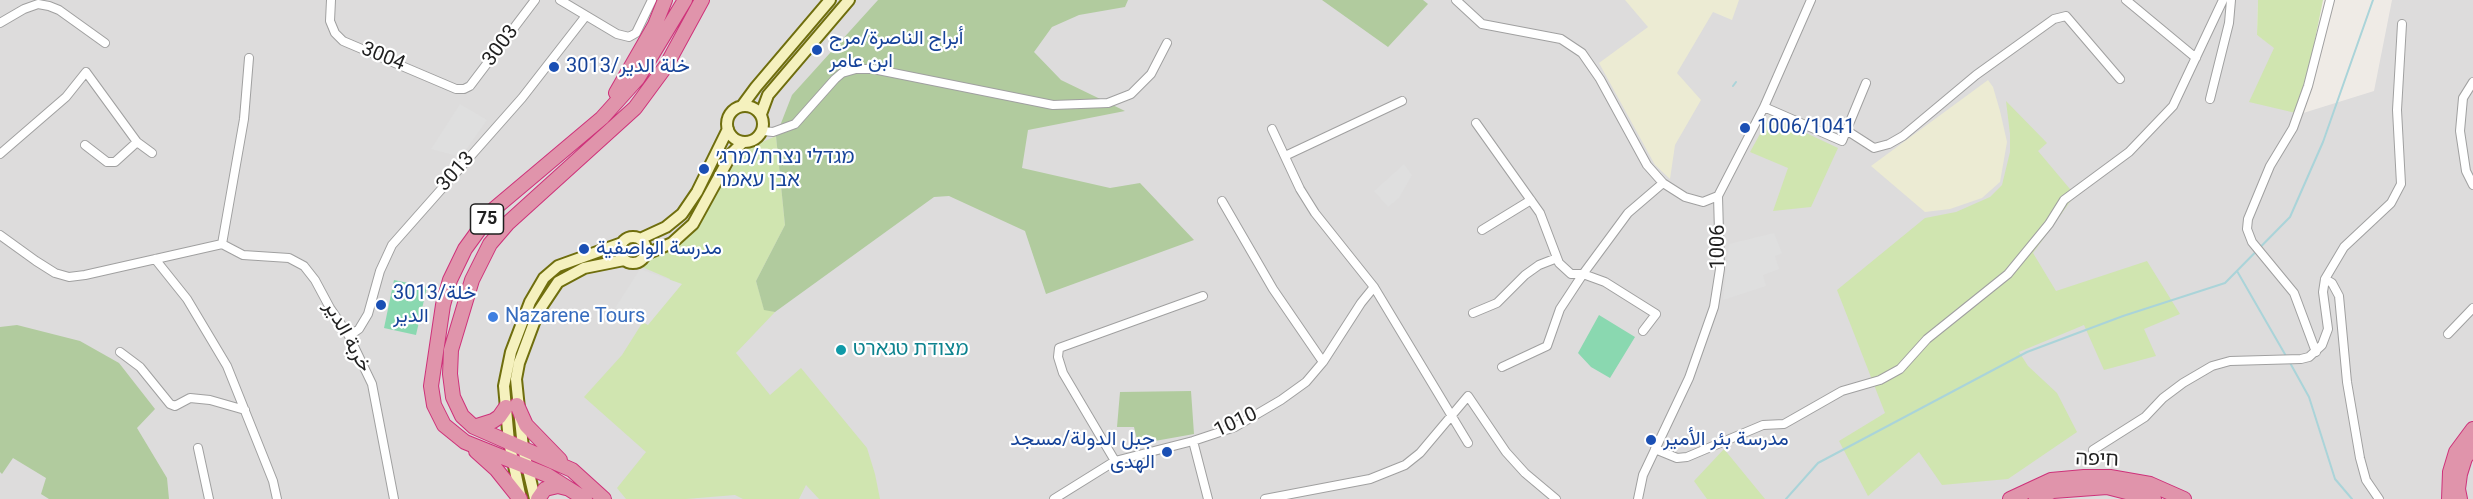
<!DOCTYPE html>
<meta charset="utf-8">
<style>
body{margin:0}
canvas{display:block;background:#efebe6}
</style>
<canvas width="2473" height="499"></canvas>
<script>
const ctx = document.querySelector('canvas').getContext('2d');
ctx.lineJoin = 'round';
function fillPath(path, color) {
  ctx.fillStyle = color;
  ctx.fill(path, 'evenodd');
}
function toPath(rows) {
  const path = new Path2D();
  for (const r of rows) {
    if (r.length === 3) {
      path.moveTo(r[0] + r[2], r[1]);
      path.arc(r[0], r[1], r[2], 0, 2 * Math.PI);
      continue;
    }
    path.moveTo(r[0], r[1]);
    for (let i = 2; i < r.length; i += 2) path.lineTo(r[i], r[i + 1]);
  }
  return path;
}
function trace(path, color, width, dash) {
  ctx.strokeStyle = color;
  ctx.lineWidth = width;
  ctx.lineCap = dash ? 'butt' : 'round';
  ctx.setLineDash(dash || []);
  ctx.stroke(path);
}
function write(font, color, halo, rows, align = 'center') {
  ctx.font = font + ' Roboto,Vazirmatn,"Noto Sans Hebrew",sans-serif';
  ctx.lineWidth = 4.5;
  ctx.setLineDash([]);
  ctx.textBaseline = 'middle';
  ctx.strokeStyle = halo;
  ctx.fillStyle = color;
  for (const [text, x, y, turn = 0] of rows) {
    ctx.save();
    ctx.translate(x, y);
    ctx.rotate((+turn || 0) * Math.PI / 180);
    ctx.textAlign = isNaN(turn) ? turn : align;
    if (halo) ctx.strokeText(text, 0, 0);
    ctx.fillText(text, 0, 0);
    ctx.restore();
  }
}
const residential = toPath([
 [0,0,2258,0,2257,35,2274,47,2300,114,2374,91,2392,0,2473,0,2473,499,0,499]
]);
const farmland = toPath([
 [1625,0,1739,0,1732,20,1713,12,1677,73,1701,100,1675,145,1670,179,1655,165,1599,63,1648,27],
 [1988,80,1993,87,2000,111,2007,142,2000,182,1982,198,1950,209,1925,212,1871,166]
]);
const grass = toPath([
 [2258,0,2323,0,2300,114,2249,102,2274,48,2257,35],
 [2006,101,2047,143,2038,151,2075,195,2033,253,2056,291,2147,261,2180,314,2144,329,2156,356,2104,370,2084,325,2019,352,2028,366,2057,393,2077,432,2008,479,1942,485,1919,452,1868,496,1839,441,1885,413,1837,290,1925,218,1956,212,1990,197,2002,185,2010,152,2010,134],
 [1770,116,1838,148,1811,207,1773,211,1788,168,1750,152],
 [776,136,785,225,756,281,764,309,775,312,736,353,770,395,801,368,867,448,875,474,880,499,819,499,806,485,799,499,743,499,735,495,686,499,626,499,617,488,646,452,584,397,622,355,670,279,642,267,648,254,690,231,717,193,742,151],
 [1724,449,1765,499,1707,499,1694,481]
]);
const forest = toPath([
 [878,0,1128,0,1125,7,1079,15,1052,27,1034,52,1061,80,1125,111,1028,130,1022,168,1110,188,1140,183,1194,240,1046,294,1025,231,949,196,934,197,775,312,764,310,756,281,785,225,776,136,792,95],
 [1322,0,1423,0,1428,4,1388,47],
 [17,325,80,341,119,363,155,409,137,428,167,478,169,499,49,499,41,494,46,478,13,458,2,474,0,472,0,327],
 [1191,391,1194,434,1138,444,1134,427,1117,427,1120,392]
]);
const pitch = toPath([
 [394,280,427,287,416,335,384,328],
 [1599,315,1635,337,1610,378,1591,367,1578,353]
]);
const parking = toPath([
 [460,104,487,120,461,157,431,149],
 [1404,164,1412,175,1399,198,1388,207,1374,191],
 [1774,233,1782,253,1775,256,1779,269,1763,275,1766,286,1723,300,1729,244],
 [640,269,682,284,648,325,615,308]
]);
const stream = toPath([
 [1733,86,1736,82],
 [2237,271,2286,356],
 [2289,361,2309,397,2335,479,2352,499],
 [1786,499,1818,463,2027,352,2123,316,2225,283,2290,217,2323,142,2373,0]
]);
const street = toPath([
 [331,0,330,21,335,33,343,41,456,89,464,89,470,86,535,0],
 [560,0,617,34,629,37,636,33,652,0],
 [1456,0,1482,24,1561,39,1582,53,1600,79,1647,165,1663,183,1685,197,1703,202,1718,196],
 [2126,0,2196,58],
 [0,23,24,9,38,4,49,6,59,10,105,43],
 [2473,82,2463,98,2460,131,2466,171,2473,185],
 [2210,99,2229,23,2231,0],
 [1764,107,1842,141,1866,83],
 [1476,123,1540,213,1559,263,1571,274,1583,274,1605,282,1656,314,1643,331],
 [1272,129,1300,189,1315,213,1374,287,1468,443],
 [1846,130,1874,148,1889,144,1903,136,1976,75,2054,19,2066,16,2120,79],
 [763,131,773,132,795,124,835,79,842,73,856,69,873,69,1053,105,1108,103,1131,94,1151,74,1167,43],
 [85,145,107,162,115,162,137,142,152,153],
 [0,154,66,97,86,72,137,142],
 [1285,156,1402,101],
 [1222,201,1273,289,1323,362],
 [1482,230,1531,200],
 [0,235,36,261,55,273,69,277,85,275,222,244],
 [222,244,243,255,289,258,304,266,315,280,330,308,349,336,372,384,394,499],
 [222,244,244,119,249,58],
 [155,259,187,299,227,366,273,481,277,499],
 [2325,279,2332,283,2339,296,2347,382,2360,458,2366,480,2379,499],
 [1473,313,1497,303,1525,275,1539,265,1557,258],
 [2448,334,2473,308],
 [349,336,359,329,368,314,380,271,392,245,522,98,585,17],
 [120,352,140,367,170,404,175,406,190,398,210,400,245,410],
 [2316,352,2294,293,2252,242,2247,229,2248,219,2270,166,2293,128,2308,86,2330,0],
 [1502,367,1547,346,1560,309,1583,274,1628,213,1663,183],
 [1193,441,1208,499],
 [198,448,209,499],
 [1655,449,1677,458,1687,457,1763,425,1784,424,1842,391,1880,380,1900,369,1927,339,2008,274,2049,224,2064,200,2129,152,2173,106,2223,0],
 [2093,450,2145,417,2163,398,2183,383,2212,366,2230,361,2301,359,2309,357,2322,345,2328,329,2323,292,2325,279,2344,247,2391,203,2401,184,2397,110,2402,24],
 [1115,461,1063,373,1058,357,1059,348,1203,296],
 [1054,499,1115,461,1193,441,1235,427,1281,400,1306,382,1323,362,1361,303,1374,287],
 [1265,499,1370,479,1405,465,1420,453,1468,396,1506,452,1525,473,1556,499],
 [1638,499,1643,475,1689,378,1714,307,1720,269,1718,196,1764,107,1811,0]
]);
const secondary = toPath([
 [745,124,18],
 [742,106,756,87,830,0],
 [761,114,768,95,849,0],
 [633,250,13],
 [640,239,666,227,682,214,697,192,728,129],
 [646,254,672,243,693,224,732,153,743,142],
 [521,499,509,442,504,386,511,352,530,302,544,278,558,266,622,243],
 [535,499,523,448,516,379,519,363,538,312,558,282,584,268,624,260]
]);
const highway = toPath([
 [616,93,655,25,665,0],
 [517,405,526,425,560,460],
 [474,427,493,421,499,417,506,407],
 [476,451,496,469,520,499],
 [538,499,545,489,558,486,566,488],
 [585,499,547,475,465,442,444,425,434,405,431,386,443,305,450,280,465,249,494,209,602,118,638,78,685,0],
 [604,499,572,470,474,427,462,416,453,397,450,374,451,350,472,280,490,244,508,223,635,108,666,66,702,0],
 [2010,499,2051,480,2084,477,2110,477,2150,484,2184,499],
 [2036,499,2053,491,2107,487,2154,499],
 [2449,499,2450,472,2456,452,2473,429],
 [2460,499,2458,489,2460,474,2465,458,2473,448]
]);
const markers = [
 [817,50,6,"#1a4fb4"],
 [554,67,6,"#1a4fb4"],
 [1745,128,6,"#1a4fb4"],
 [704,169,6,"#1a4fb4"],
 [584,249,6,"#1a4fb4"],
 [381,305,6,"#1a4fb4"],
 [493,317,6,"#3f7fe0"],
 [841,350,6,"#0f9aa8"],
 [1651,440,6,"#1a4fb4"],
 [1167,452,6,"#1a4fb4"]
];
const shields = [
 [487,219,33]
];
const shieldNames = [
 ["75",487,219]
];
const transitNames = [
 ["أبراج الناصرة/مرج",829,39],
 ["ابن عامر",829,62],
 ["خلة الدير/3013",566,67],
 ["1006/1041",1757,128],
 ["מגדלי נצרת/מרג׳",716,158],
 ["אבן עאמר",716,181],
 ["مدرسة الواصفية",596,249],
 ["3013/خلة",393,294],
 ["الدير",393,317],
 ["جبل الدولة/مسجد",1155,440,"right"],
 ["الهدى",1155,463,"right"],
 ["مدرسة بئر الأمير",1663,440]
];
const streetNames = [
 ["3003",501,46,-53],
 ["3004",383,57,22],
 ["3013",456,172,-48],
 ["1006",1719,247,-90],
 ["خربة الدير",347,337,61],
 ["1010",1236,423,-25],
 ["חיפה",2097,460,2]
];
const shopNames = [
 ["Nazarene Tours",505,317]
];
const cultureNames = [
 ["מצודת טגארט",853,350]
];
fillPath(residential, '#dddcdc');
fillPath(farmland, '#ecebd3');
fillPath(grass, '#d0e5b0');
fillPath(forest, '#b1cb9e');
fillPath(pitch, '#8ad8b0');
fillPath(parking, '#dfdfdf');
trace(stream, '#aad4d9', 2);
trace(street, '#a0a0a0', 10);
trace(secondary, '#6f6e0d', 14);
trace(highway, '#ce327a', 16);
trace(street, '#fff', 8);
trace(secondary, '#f5f1be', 10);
trace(highway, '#e094ab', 14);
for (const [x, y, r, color] of markers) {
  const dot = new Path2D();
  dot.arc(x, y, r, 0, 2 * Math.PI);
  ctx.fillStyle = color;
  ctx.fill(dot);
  trace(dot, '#fff', 2);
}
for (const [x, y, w] of shields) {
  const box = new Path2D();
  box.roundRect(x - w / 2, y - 15, w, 30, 4.5);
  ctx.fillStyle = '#fff';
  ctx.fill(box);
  trace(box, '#1f1f1f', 1.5);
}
write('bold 18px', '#1f1f1f', null, shieldNames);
write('20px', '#164399', '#fff', transitNames, 'left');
write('20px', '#1f1f1f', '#fff', streetNames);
write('20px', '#366cbe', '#fff', shopNames, 'left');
write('20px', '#0d838f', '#fff', cultureNames, 'left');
</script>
